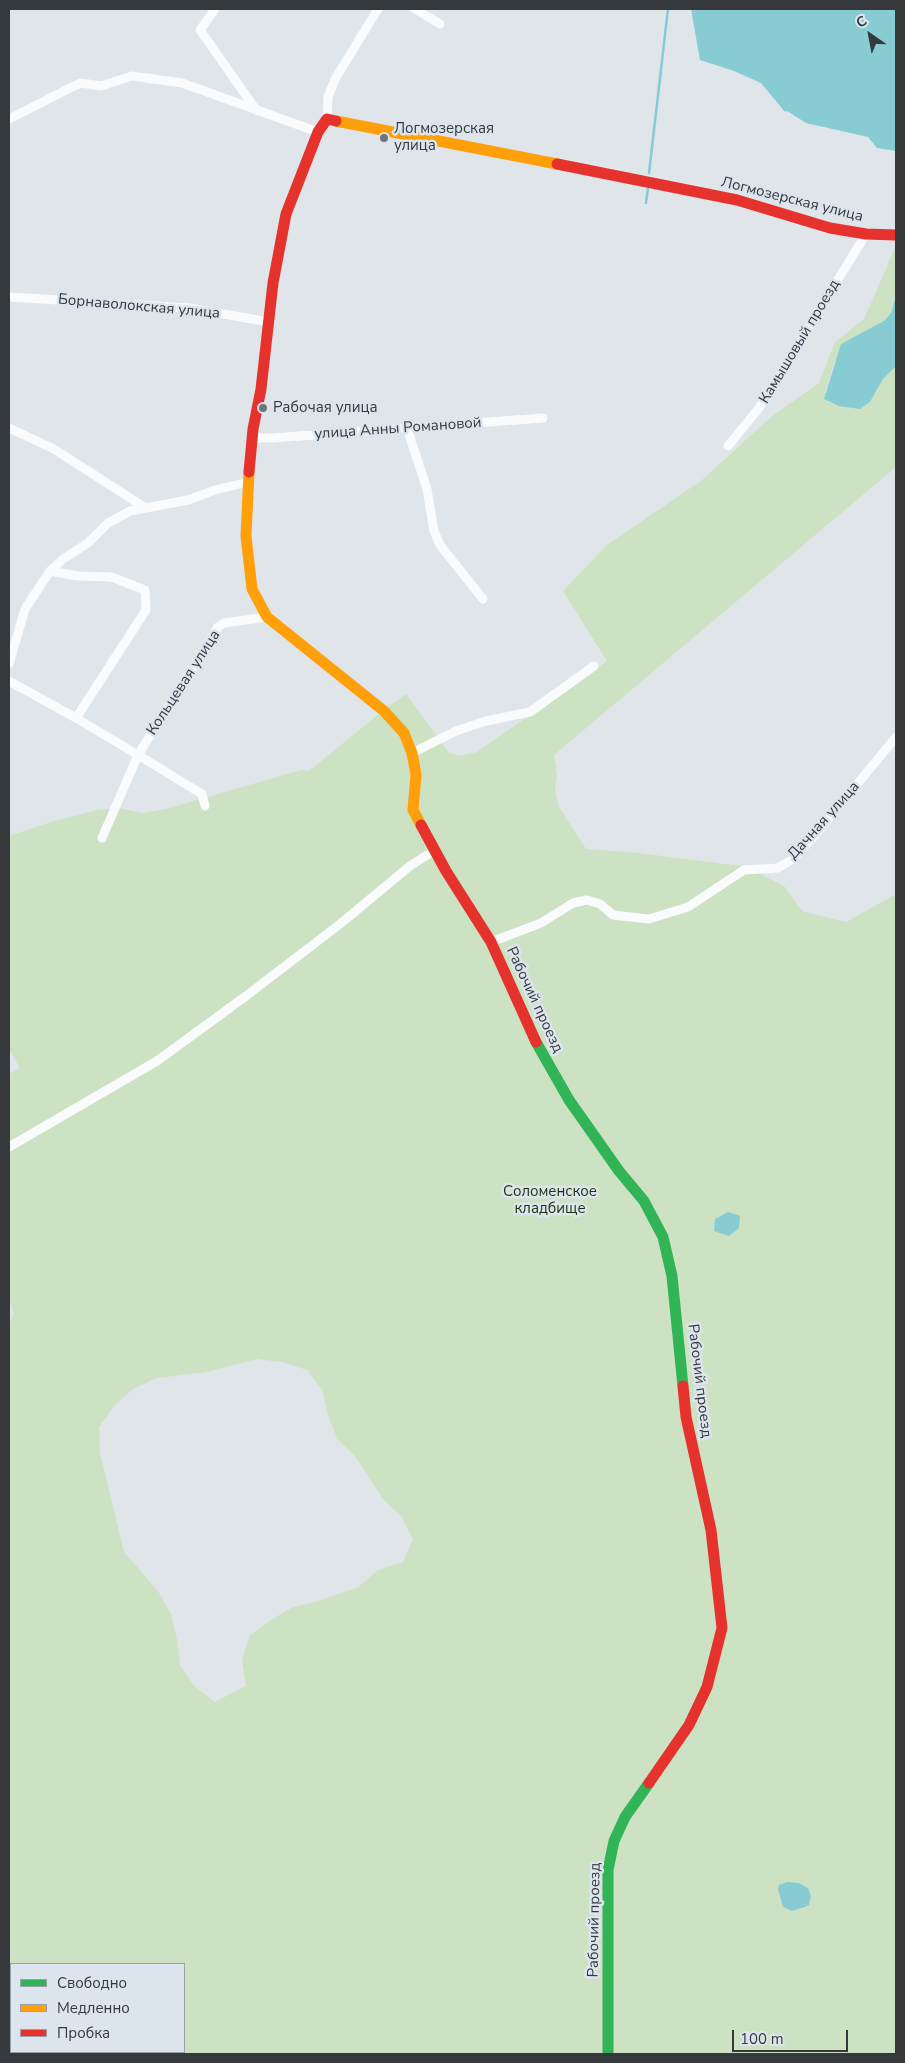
<!DOCTYPE html>
<meta charset="utf-8">
<style>
body{margin:0}
#map{position:relative;width:905px;height:2063px;overflow:hidden;background:#e0e5ea;font-family:"Nunito Sans",sans-serif}
canvas{display:block}
.frame{position:absolute;inset:0;border:10px solid #35393c;pointer-events:none}
.legend{position:absolute;left:10px;top:1963px;width:175px;height:90px;box-sizing:border-box;background:#dce5ee;border:1px solid #99a0a7;margin:0;padding:6px 9px;list-style:none;font-size:15px;color:#35393c}
.legend li{display:flex;align-items:center;gap:10px;height:25px}
.legend b{width:25px;border:1px solid #99a0a7}
.north{position:absolute;left:845px;top:10px;width:50px;height:50px;-webkit-text-stroke:4px #dce5ee;paint-order:stroke;rotate:327deg;font-size:14px;font-weight:700;line-height:20px;text-align:center;color:#35393c}
.north::after{content:'';display:block;margin:auto;width:18px;height:22px;background:#35393c;clip-path:polygon(50% 0,100% 100%,50% 72%,0 100%)}
.scale{position:absolute;left:732px;top:2030px;width:116px;height:22px;box-sizing:border-box;border:2px solid #35393c;border-top:0;padding-left:6px;font-size:15px;line-height:18px;white-space:nowrap;color:#35393c;-webkit-text-stroke:4px #dce5ee;paint-order:stroke}
</style>
<div id="map">
<canvas width="905" height="2063"></canvas>
<div class="frame"></div>
<ul class="legend">
<li><b style="height:6px;background:#30b455"></b>Свободно</li>
<li><b style="height:6px;background:#ff9f0a"></b>Медленно</li>
<li><b style="height:6px;background:#e5322d"></b>Пробка</li>
</ul>
<div class="north">С</div>
<div class="scale">100 m</div>
</div>
<script>
const ctx = document.querySelector('canvas').getContext('2d');
ctx.lineJoin = 'round';
function fillPath(path, color) {
  ctx.fillStyle = color;
  ctx.fill(path, 'evenodd');
}
function toPath(rows) {
  const path = new Path2D();
  for (const r of rows) {
    path.moveTo(r[0], r[1]);
    for (let i = 2; i < r.length; i += 2) path.lineTo(r[i], r[i + 1]);
  }
  return path;
}
function trace(path, color, width, dash) {
  ctx.strokeStyle = color;
  ctx.lineWidth = width;
  ctx.lineCap = dash ? 'butt' : 'round';
  ctx.setLineDash(dash || []);
  ctx.stroke(path);
}
function write(font, color, halo, rows, align = 'center') {
  ctx.font = font + ' "Nunito Sans",sans-serif';
  ctx.lineWidth = 5;
  ctx.setLineDash([]);
  ctx.textBaseline = 'middle';
  ctx.strokeStyle = halo;
  ctx.fillStyle = color;
  for (const [text, x, y, turn = 0] of rows) {
    ctx.save();
    ctx.translate(x, y);
    ctx.rotate((+turn || 0) * Math.PI / 180);
    ctx.textAlign = isNaN(turn) ? turn : align;
    if (halo) ctx.strokeText(text, 0, 0);
    ctx.fillText(text, 0, 0);
    ctx.restore();
  }
}
const green = toPath([
 [896,246,896,296,891,313,884,321,863,333,834,363,825,393,870,402,883,379,896,366,896,467,554,755,557,775,555,789,558,805,586,849,638,853,748,867,785,887,802,911,846,922,896,894,896,2054,9,2054,9,1324,14,1313,9,1300,9,1074,20,1068,9,1048,9,836,54,821,97,810,119,808,142,813,166,809,301,770,309,771,380,713,406,694,449,753,459,756,477,752,607,661,563,591,607,545,702,480,772,416,819,383,835,342,864,319],
 [257,1359,282,1362,307,1370,322,1390,328,1415,337,1439,355,1456,383,1499,401,1516,413,1539,403,1562,378,1570,358,1587,319,1601,293,1607,271,1620,250,1635,242,1660,246,1686,215,1702,194,1686,180,1665,177,1640,171,1614,158,1591,124,1552,100,1453,99,1427,114,1406,133,1389,157,1378,207,1372],
 [799,1883,808,1888,781,1903,778,1890],
 [11,1964,184,1964,184,2052,11,2052]
]);
const water = toPath([
 [691,9,896,9,896,151,877,148,868,137,806,123,787,111,785,112,761,83,734,71,700,60],
 [896,296,896,366,883,379,870,402,860,409,839,406,824,399,841,344,884,321,891,313],
 [728,1212,740,1216,739,1228,729,1236,714,1231,715,1219],
 [787,1882,799,1883,808,1888,811,1896,809,1905,805,1907,792,1911,783,1907,778,1890,779,1885]
]);
const stream = toPath([
 [649,173,668,9],
 [646,203,648,187]
]);
const street = toPath([
 [215,9,200,30,257,111],
 [415,9,440,24],
 [9,119,74,86,81,83,101,86,132,76,182,83,318,132],
 [327,119,328,97,335,79,378,9],
 [9,297,189,308,269,322],
 [9,428,54,449,144,507],
 [407,428,427,489,434,531,440,545,483,599],
 [252,438,273,438,543,418],
 [728,446,759,408,866,234],
 [50,571,78,576,111,577,145,590,146,610,76,718,138,755,218,627,224,623,267,617],
 [9,664,25,609,50,571,63,559,88,543,108,523,130,511,188,500,215,490,248,482],
 [9,681,76,718],
 [412,753,456,731,486,721,530,712,594,666],
 [102,838,138,755,202,794,205,806],
 [491,942,541,923,573,903,587,900,600,904,613,915,649,919,688,907,744,870,778,868,793,859,816,834,896,737],
 [9,1147,157,1061,246,996,340,924,410,866,435,850]
]);
const fast = toPath([
 [536,1042,569,1100,619,1171,644,1201,663,1237,672,1276,683,1386],
 [608,2054,608,1870,614,1841,625,1817,649,1783]
]);
const slow = toPath([
 [336,121,557,164],
 [249,472,246,536,252,589,267,617,384,711,404,733,412,753,416,775,413,810,421,825]
]);
const jam = toPath([
 [557,164,737,200,830,228,866,234,896,235],
 [249,472,253,429,261,389,273,283,286,214,318,132,327,119,336,121],
 [421,825,446,871,491,942,536,1042],
 [649,1783,689,1725,707,1687,722,1628,711,1530,686,1417,683,1386]
]);
const markers = [
 [384,138,5,"#717579"],
 [263,408,5,"#717579"]
];
const poiNames = [
 ["Логмозерская",394,129],
 ["улица",394,146],
 ["Рабочая улица",273,408]
];
const streetNames = [
 ["Логмозерская улица",792,200,14],
 ["Борнаволокская улица",139,307,5],
 ["Камышовый проезд",800,342,-59],
 ["улица Анны Романовой",398,429,-4],
 ["Кольцевая улица",184,683,-57],
 ["Дачная улица",824,821,-48],
 ["Рабочий проезд",534,1000,65],
 ["Рабочий проезд",699,1381,83],
 ["Рабочий проезд",595,1920,-89]
];
const parkNames = [
 ["Соломенское",550,1192],
 ["кладбище",550,1209]
];
fillPath(green, '#cce2c3');
fillPath(water, '#87ccd2');
trace(stream, '#87ccd2', 2.5);
trace(street, '#fafbfc', 9);
trace(fast, '#30b455', 11);
trace(slow, '#ff9f0a', 11);
trace(jam, '#e5322d', 11);
for (const [x, y, r, color] of markers) {
  const dot = new Path2D();
  dot.arc(x, y, r, 0, 2 * Math.PI);
  ctx.fillStyle = color;
  ctx.fill(dot);
  trace(dot, '#dce5ee', 2);
}
write('15px', '#35393c', '#dce5ee', poiNames, 'left');
write('15px', '#35393c', '#dce5ee', streetNames);
write('15px', '#1c3308', '#dce5ee', parkNames);
</script>
